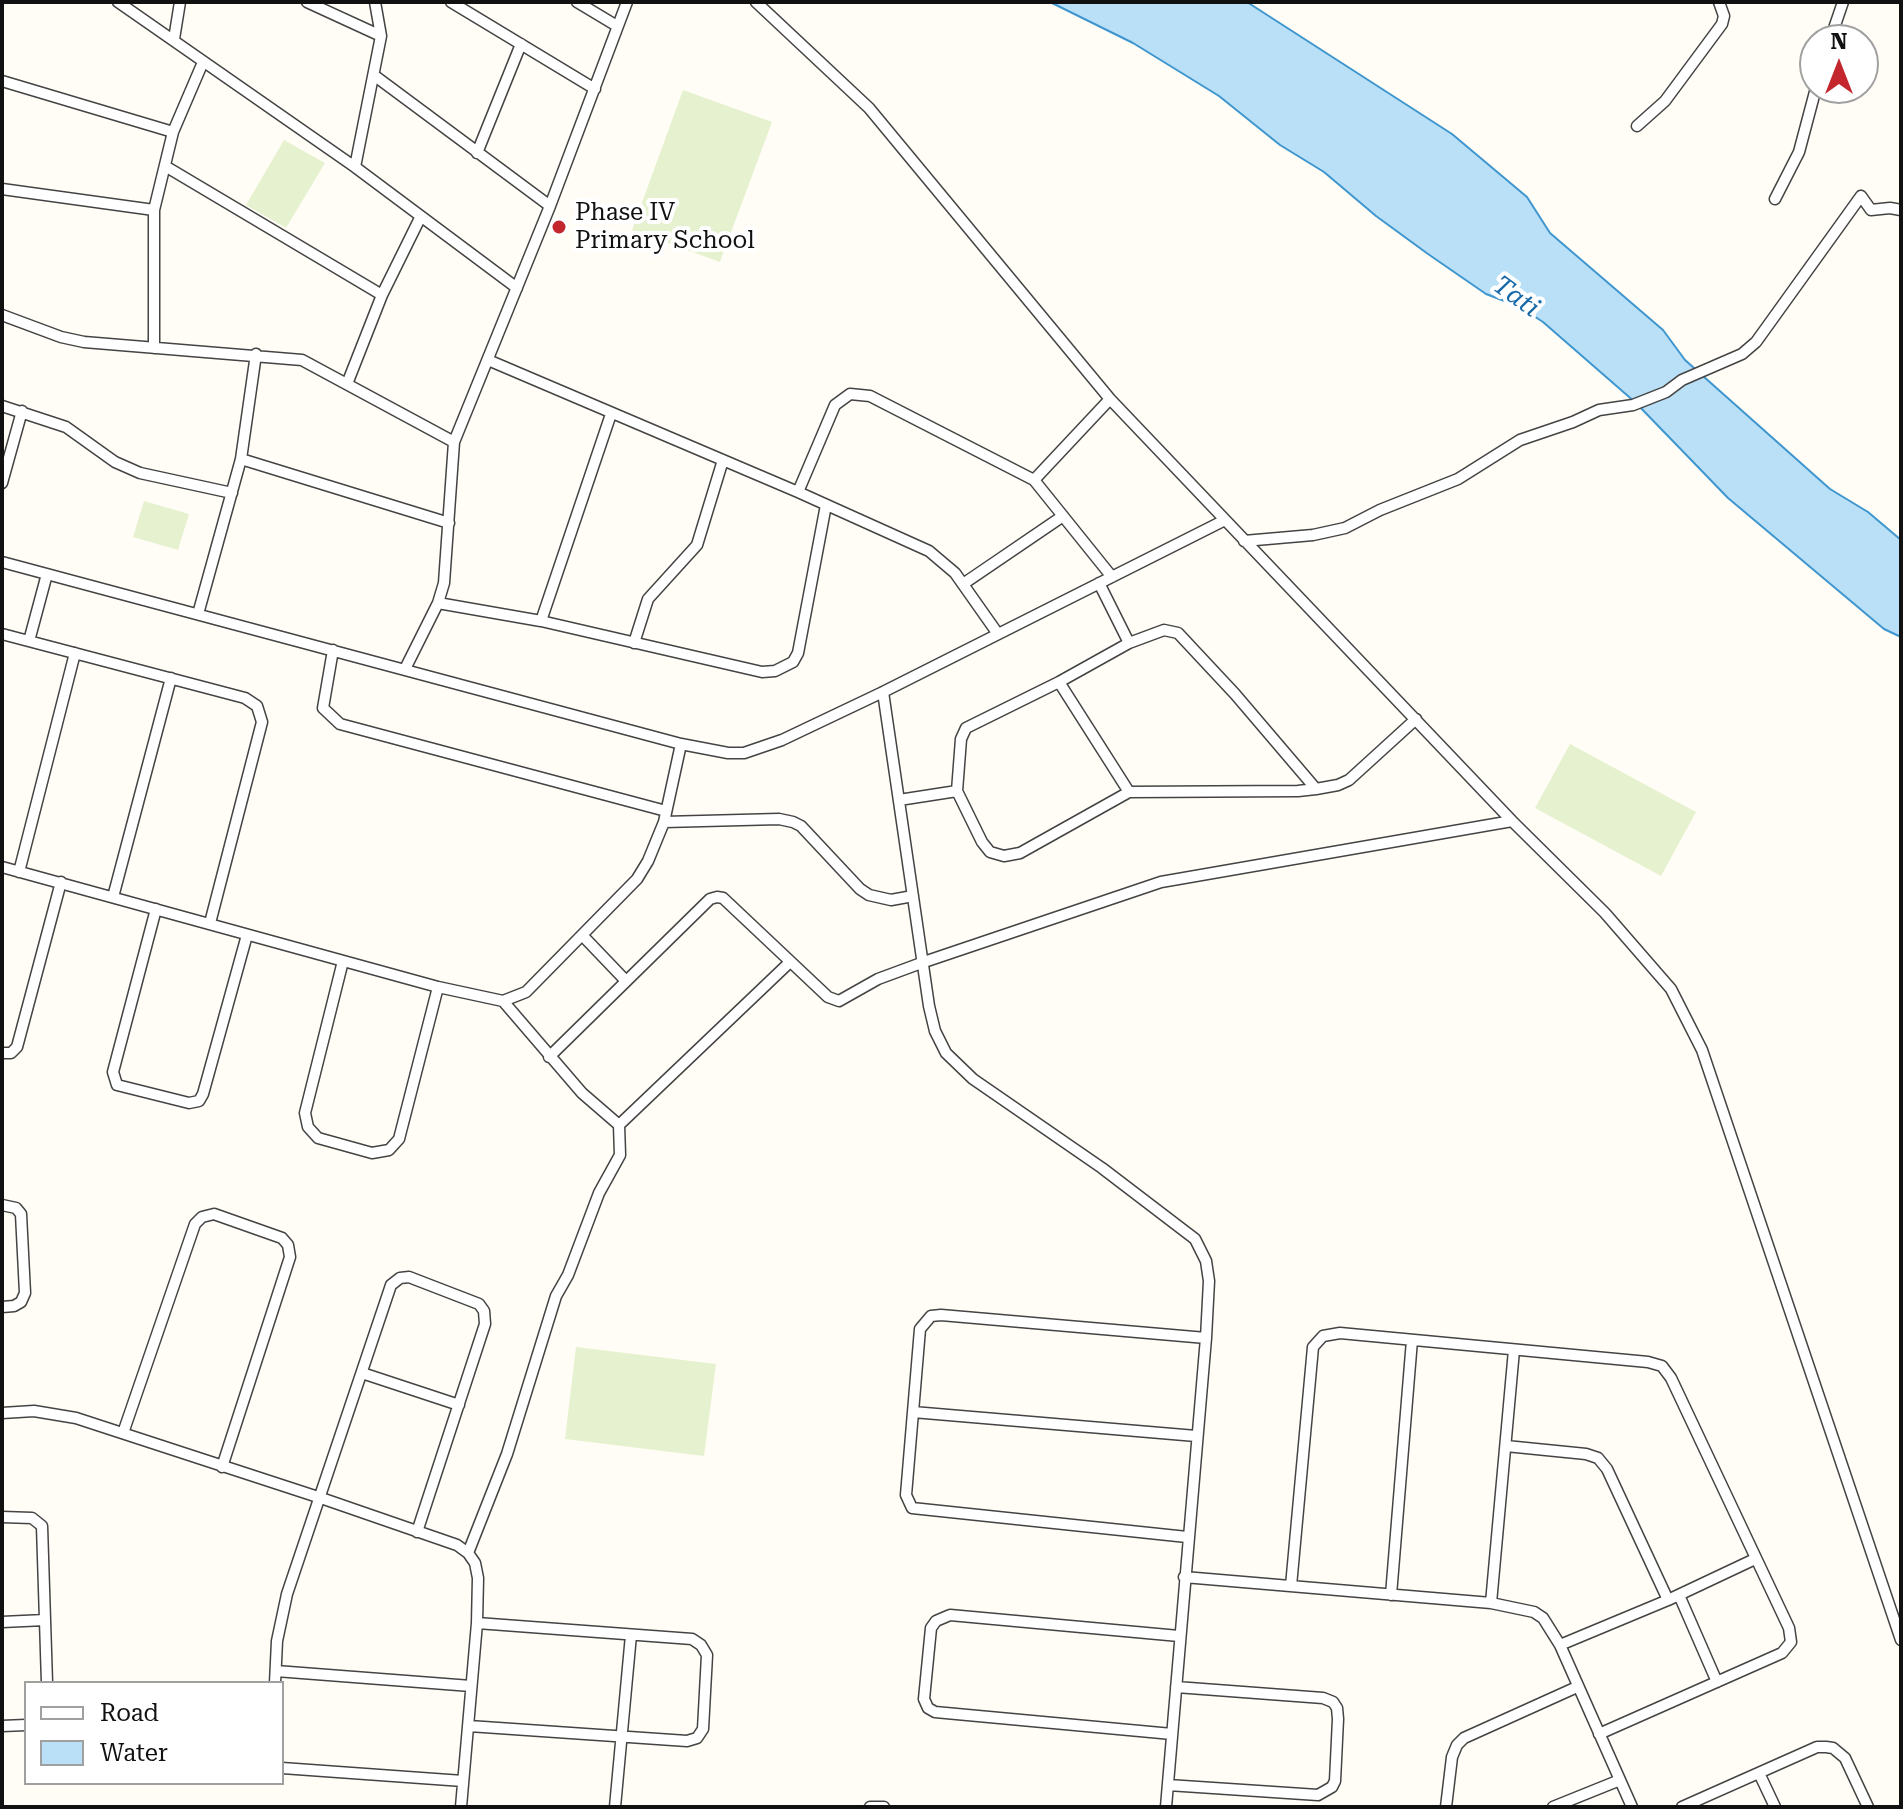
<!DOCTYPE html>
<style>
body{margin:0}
#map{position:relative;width:1903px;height:1809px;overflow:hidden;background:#fffdf5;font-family:"Roboto Serif",serif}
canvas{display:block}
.frame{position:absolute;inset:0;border:4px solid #111;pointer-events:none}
.legend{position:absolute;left:24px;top:1681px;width:260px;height:104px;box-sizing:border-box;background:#fff;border:2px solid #a0a0a0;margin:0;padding:10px 14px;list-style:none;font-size:24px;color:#111}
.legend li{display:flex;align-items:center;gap:16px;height:40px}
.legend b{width:40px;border:2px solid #a0a0a0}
.north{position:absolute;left:1799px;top:24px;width:80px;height:80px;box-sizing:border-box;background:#fff;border:2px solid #a0a0a0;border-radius:50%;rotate:0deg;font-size:22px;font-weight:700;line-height:32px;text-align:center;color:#111}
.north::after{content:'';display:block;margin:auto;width:28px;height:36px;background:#c4262e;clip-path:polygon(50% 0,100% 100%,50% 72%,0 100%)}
</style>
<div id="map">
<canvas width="1903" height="1809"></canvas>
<div class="frame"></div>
<ul class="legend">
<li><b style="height:10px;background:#fff"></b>Road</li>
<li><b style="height:22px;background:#b9e0f7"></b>Water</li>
</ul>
<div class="north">N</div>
</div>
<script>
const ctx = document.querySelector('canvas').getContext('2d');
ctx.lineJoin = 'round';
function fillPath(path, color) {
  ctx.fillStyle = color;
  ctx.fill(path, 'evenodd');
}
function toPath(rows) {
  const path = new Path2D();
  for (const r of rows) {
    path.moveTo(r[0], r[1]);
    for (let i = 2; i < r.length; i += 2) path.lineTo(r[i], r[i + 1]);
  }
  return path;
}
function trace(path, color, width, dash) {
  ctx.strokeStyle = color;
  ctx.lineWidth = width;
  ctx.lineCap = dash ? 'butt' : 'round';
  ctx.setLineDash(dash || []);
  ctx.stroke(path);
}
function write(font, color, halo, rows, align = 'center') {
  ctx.font = font + ' "Roboto Serif",serif';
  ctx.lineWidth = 8;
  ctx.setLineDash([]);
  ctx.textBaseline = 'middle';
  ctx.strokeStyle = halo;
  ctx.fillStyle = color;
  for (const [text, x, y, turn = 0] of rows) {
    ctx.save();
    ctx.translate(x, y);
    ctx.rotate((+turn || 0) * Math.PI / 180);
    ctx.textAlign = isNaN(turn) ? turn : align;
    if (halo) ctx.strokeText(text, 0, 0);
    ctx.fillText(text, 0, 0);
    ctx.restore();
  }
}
const pitch = toPath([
 [683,90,772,122,720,262,632,230],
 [284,140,325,163,286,228,246,205],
 [144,501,189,514,178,550,133,537],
 [1570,744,1696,812,1661,876,1535,808],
 [576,1347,716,1364,704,1456,565,1439]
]);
const water = toPath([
 [1050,2,1247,2,1452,134,1527,197,1550,233,1663,330,1685,360,1830,489,1868,512,1901,540,1901,637,1884,629,1728,498,1636,403,1543,322,1520,307,1486,294,1428,254,1376,216,1324,172,1280,145,1219,96,1133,43,1050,2]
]);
const minor = toPath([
 [118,2,355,167,517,288],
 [307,2,381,36],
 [451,2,595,89],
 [577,2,617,26],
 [756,2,869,108,1110,399,1512,821,1605,913,1671,989,1702,1050,1901,1640],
 [174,39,180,2],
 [1830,40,1843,2],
 [375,76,550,206],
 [2,81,173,132],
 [1637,126,1665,101,1722,24,1724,16,1719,2],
 [477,153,521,44],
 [165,166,382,295],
 [355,167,381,36,375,2],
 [2,189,154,210],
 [1775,199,1799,152,1816,88],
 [2,315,61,337,84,342,302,360,454,442],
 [154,348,154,210,173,132,203,62],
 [488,360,798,492,929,551,955,573,998,634],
 [347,384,382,295,420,218],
 [2,406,66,427,115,462,140,473,232,493],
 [241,459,449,523],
 [1034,480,1110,399],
 [2,483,22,411],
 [798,492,835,405,850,394,870,396,1034,480,1112,577],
 [1244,541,1313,535,1345,528,1380,510,1458,479,1520,440,1573,422,1599,410,1633,405,1666,392,1682,380,1742,354,1756,342,1861,196,1871,210,1890,208,1901,210],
 [2,562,681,744,728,753,744,753,782,740,883,692,1225,520],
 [1099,583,1129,643],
 [963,584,1063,516],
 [438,603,541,621,762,672,775,671,793,662,798,653,826,505],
 [198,614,241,459,256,354],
 [541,621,611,414],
 [2,634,245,698,257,706,262,722,210,923],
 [29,641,47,574],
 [634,643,648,599,697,545,723,460],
 [333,650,323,708,340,724,666,811],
 [405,669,438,603,444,583,454,442,550,206,627,2],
 [1059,682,1129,792],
 [883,692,929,1006,935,1031,946,1053,973,1079,1102,1168,1195,1239,1206,1261,1209,1281,1206,1338,1166,1807],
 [1316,789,1235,694,1178,633,1164,630,1129,643,1059,682,966,728,961,739,957,791,982,842,990,852,1004,856,1020,853,1129,792,1298,791,1316,789,1338,785,1349,780,1416,719],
 [899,800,957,791],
 [664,822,779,819,793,822,801,826,860,889,869,895,891,900,913,896],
 [2,867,438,987,503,1001,526,992,637,879,648,861,664,822,681,744],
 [19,872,75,653],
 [113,897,171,678],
 [156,909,113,1072,117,1085,189,1103,199,1101,203,1094,247,935],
 [582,935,626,981],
 [343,961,305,1113,308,1127,318,1138,372,1153,389,1150,399,1139,438,987],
 [2,1053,11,1053,17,1047,61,882],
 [549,1057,710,899,717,897,723,898,828,997,839,1001,878,979,924,962,1161,882,1512,821],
 [619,1125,790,962],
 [2,1205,16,1208,21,1214,25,1293,21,1302,14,1306,2,1307],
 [362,1373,459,1405],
 [913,1412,1196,1436],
 [2,1413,34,1411,76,1418,321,1498,457,1545,468,1553,475,1563,478,1578,477,1623,461,1807],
 [123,1433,195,1224,202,1217,214,1214,282,1238,288,1245,290,1257,222,1467],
 [1506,1446,1586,1454,1598,1458,1607,1469,1668,1600],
 [2,1517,32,1518,42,1526,47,1683],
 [1187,1537,912,1508,906,1495,920,1329,931,1316,941,1315,1206,1338],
 [468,1553,507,1454,556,1296,568,1275,599,1193,620,1155,619,1125,582,1093,503,1001],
 [1184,1577,1491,1603,1534,1612,1543,1618,1560,1645,1632,1807],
 [1291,1586,1313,1347,1323,1336,1340,1333,1648,1362,1662,1366,1671,1378,1789,1628,1791,1642,1782,1653,1599,1734],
 [1391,1595,1412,1340],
 [1679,1595,1717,1682],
 [1491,1603,1514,1350],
 [2,1622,45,1620],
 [1560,1645,1668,1600,1755,1559],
 [276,1671,471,1686],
 [275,1683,277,1641,287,1594,391,1285,400,1278,409,1277,479,1304,484,1311,485,1324,417,1532],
 [2,1726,26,1725],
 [469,1726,687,1741,697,1738,703,1729,707,1655,701,1645,692,1639,477,1623],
 [1172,1734,935,1712,928,1708,924,1699,931,1628,936,1621,950,1615,1179,1636],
 [282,1768,463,1781],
 [1759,1773,1775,1807],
 [1168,1785,1318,1795,1332,1787,1335,1781,1338,1719,1337,1708,1333,1702,1323,1698,1176,1687],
 [615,1807,631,1635],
 [870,1807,884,1807],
 [1446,1807,1452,1757,1457,1745,1464,1738,1577,1687],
 [1553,1807,1620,1780],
 [1682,1807,1817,1747,1826,1747,1833,1748,1845,1758,1868,1807]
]);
const markers = [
 [559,227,8,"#c4262e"]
];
const poiNames = [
 ["Phase IV",575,213],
 ["Primary School",575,241]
];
const waterNames = [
 ["Tati",1516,297,36]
];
fillPath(pitch, '#e6f2cf');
fillPath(water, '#b9e0f7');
trace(water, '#3f96cf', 2);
trace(minor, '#444', 13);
trace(minor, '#fff', 10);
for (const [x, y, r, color] of markers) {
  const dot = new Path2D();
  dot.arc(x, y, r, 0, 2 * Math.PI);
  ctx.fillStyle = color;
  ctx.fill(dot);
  trace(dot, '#fff', 3);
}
write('24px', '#111', '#fff', poiNames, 'left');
write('italic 26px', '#1768a6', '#fff', waterNames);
</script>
